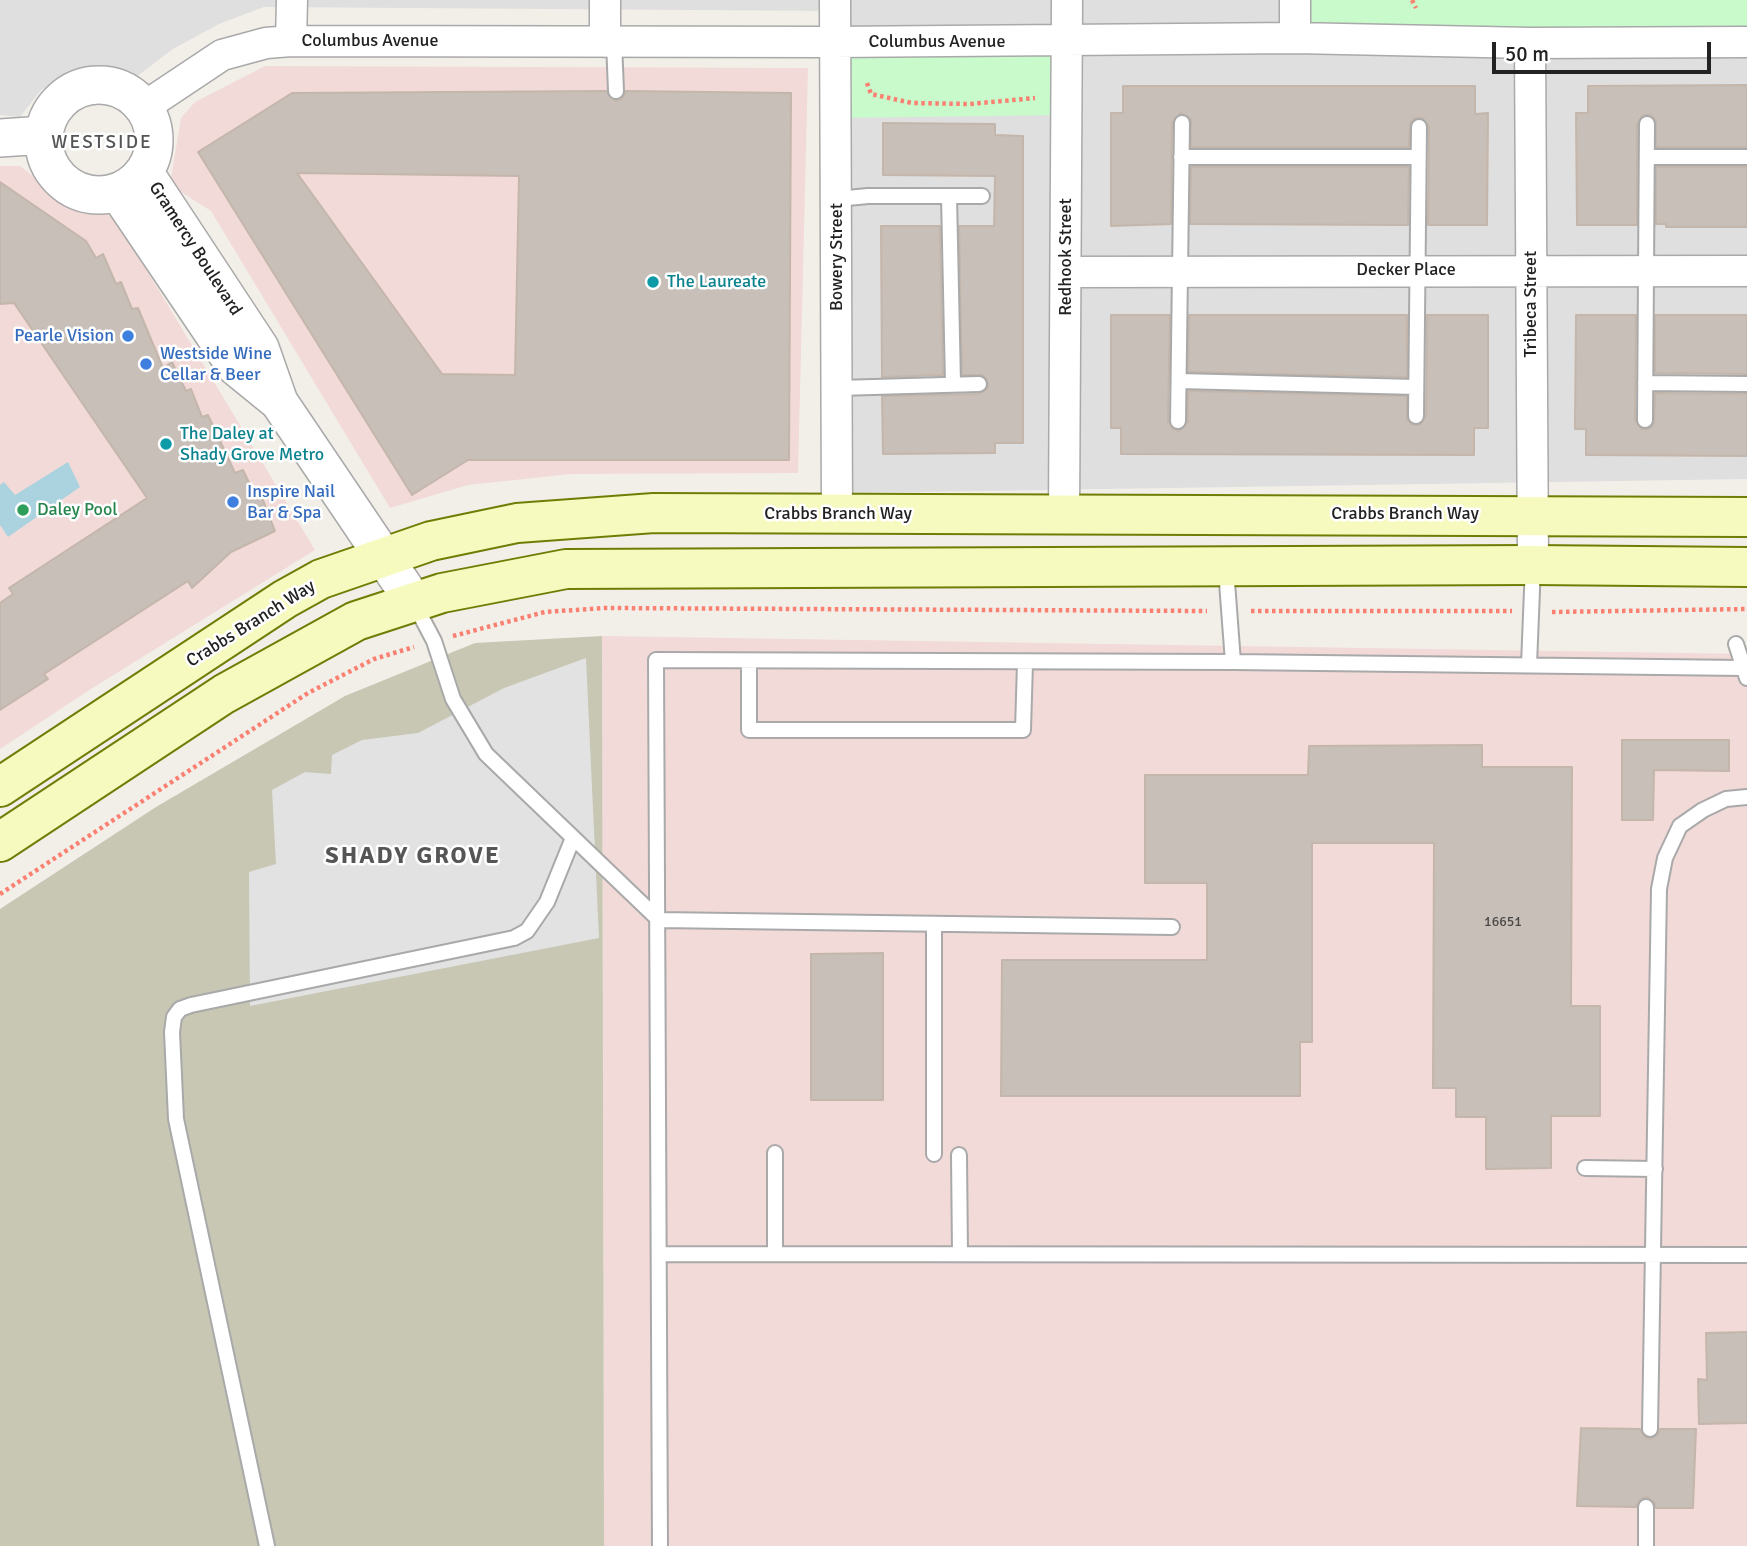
<!DOCTYPE html>
<style>
body{margin:0}
#map{position:relative;width:1747px;height:1546px;overflow:hidden;background:#f2efe9;font-family:Signika,sans-serif}
canvas{display:block}
.scale{position:absolute;left:1492px;top:42px;width:219px;height:32px;box-sizing:border-box;border:4px solid #222;border-top:0;padding-left:9px;font-size:21px;line-height:24px;white-space:nowrap;color:#222;-webkit-text-stroke:5px #fff;paint-order:stroke}
</style>
<div id="map">
<canvas width="1747" height="1546"></canvas>
<div class="scale">50 m</div>
</div>
<script>
const ctx = document.querySelector('canvas').getContext('2d');
ctx.lineJoin = 'round';
function fillPath(path, color) {
  ctx.fillStyle = color;
  ctx.fill(path, 'evenodd');
}
function toPath(rows) {
  const path = new Path2D();
  for (const r of rows) {
    if (r.length === 3) {
      path.moveTo(r[0] + r[2], r[1]);
      path.arc(r[0], r[1], r[2], 0, 2 * Math.PI);
      continue;
    }
    path.moveTo(r[0], r[1]);
    for (let i = 2; i < r.length; i += 2) path.lineTo(r[i], r[i + 1]);
  }
  return path;
}
function trace(path, color, width, dash) {
  ctx.strokeStyle = color;
  ctx.lineWidth = width;
  ctx.lineCap = dash ? 'butt' : 'round';
  ctx.setLineDash(dash || []);
  ctx.stroke(path);
}
function write(font, color, halo, rows, align = 'center') {
  ctx.font = font + ' Signika,sans-serif';
  ctx.lineWidth = 5;
  ctx.setLineDash([]);
  ctx.textBaseline = 'middle';
  ctx.strokeStyle = halo;
  ctx.fillStyle = color;
  for (const [text, x, y, turn = 0] of rows) {
    ctx.save();
    ctx.translate(x, y);
    ctx.rotate((+turn || 0) * Math.PI / 180);
    ctx.textAlign = isNaN(turn) ? turn : align;
    if (halo) ctx.strokeText(text, 0, 0);
    ctx.fillText(text, 0, 0);
    ctx.restore();
  }
}
const residential = toPath([
 [0,0,1747,0,1747,479,849,493,834,11,264,7,219,24,173,49,128,83,115,77,86,73,58,80,41,90,20,117,0,115]
]);
const commercial = toPath([
 [265,66,808,68,798,473,571,474,468,485,390,508,211,211,181,192,171,178,181,118,195,102],
 [0,166,20,166,66,201,104,212,116,219,315,550,91,689,0,749],
 [602,636,1747,654,1747,1546,604,1546]
]);
const construction = toPath([
 [602,636,604,1546,0,1546,0,909,156,807,345,696,475,643]
]);
const park = toPath([
 [1295,0,1747,0,1747,39,1300,33],
 [1067,41,1066,115,835,118,833,42]
]);
const parking = toPath([
 [586,658,599,938,250,1006,249,872,276,864,272,790,305,772,331,774,332,755,362,740,418,733,504,688]
]);
const water = toPath([
 [68,462,80,487,8,537,0,525,0,485,4,482,15,495]
]);
const building = toPath([
 [1747,85,1747,147,1656,147,1656,120,1651,115,1643,115,1637,124,1637,225,1577,225,1576,113,1588,113,1588,86,1747,85],
 [1123,86,1475,86,1475,114,1488,113,1487,225,1428,225,1429,127,1423,118,1415,118,1410,123,1409,147,1191,147,1191,119,1181,113,1172,123,1171,224,1111,226,1111,113,1123,113,1123,86],
 [606,91,616,101,622,99,626,91,791,93,789,460,468,460,412,495,198,152,292,93,606,91],
 [297,173,519,176,515,375,442,374,297,173],
 [883,123,995,124,995,135,1023,136,1023,443,995,443,995,453,883,454,882,396,979,394,988,388,987,380,983,375,962,375,959,226,994,226,995,176,883,175,883,123],
 [1191,167,1409,167,1408,225,1190,224,1191,167],
 [1656,167,1747,167,1747,227,1666,227,1666,224,1656,224,1656,167],
 [0,182,86,241,96,258,103,254,116,284,121,282,132,309,138,308,163,368,172,362,186,391,191,389,202,417,208,415,235,473,243,470,256,497,261,495,275,531,231,552,192,588,188,581,44,674,48,679,0,710,0,603,13,594,9,588,147,498,14,303,0,304,0,182],
 [881,226,940,226,943,375,882,377,881,226],
 [1111,315,1170,315,1168,421,1173,429,1179,431,1188,422,1188,391,1407,396,1407,420,1412,425,1420,425,1426,416,1427,315,1488,315,1488,428,1474,428,1474,455,1121,454,1121,428,1111,428,1111,315],
 [1189,315,1407,315,1407,377,1188,372,1189,315],
 [1576,315,1636,315,1635,420,1641,429,1649,429,1654,424,1655,393,1747,394,1747,456,1586,455,1586,429,1575,429,1576,315],
 [1655,315,1747,315,1747,374,1655,373,1655,315],
 [1622,740,1729,740,1729,771,1654,770,1653,820,1622,820,1622,740],
 [1482,745,1482,767,1572,767,1571,1006,1600,1006,1600,1116,1551,1116,1551,1168,1486,1169,1486,1117,1456,1117,1456,1088,1433,1088,1434,843,1312,843,1312,1042,1300,1042,1300,1096,1001,1096,1002,960,1207,960,1207,883,1145,883,1145,775,1308,775,1309,746,1482,745],
 [883,953,883,1100,811,1100,811,954,883,953],
 [1747,1332,1747,1423,1699,1424,1698,1379,1707,1380,1706,1333,1747,1332],
 [1581,1428,1640,1429,1645,1437,1651,1439,1658,1434,1660,1429,1696,1429,1693,1508,1656,1508,1654,1502,1647,1497,1641,1499,1636,1507,1577,1506,1581,1428]
]);
const path = toPath([
 [1412,0,1416,8],
 [867,83,871,94,912,103,970,104,1035,98],
 [1251,611,1512,611],
 [1552,612,1747,609],
 [453,636,545,612,604,608,1207,611],
 [0,894,308,693,374,659,414,647]
]);
const service = toPath([
 [614,42,616,91],
 [1181,157,1418,157],
 [1647,157,1747,157],
 [949,196,953,384],
 [837,199,868,196,982,196],
 [1179,381,1416,387],
 [1645,383,1747,384],
 [838,388,979,384],
 [1416,416,1419,127],
 [1645,420,1647,124],
 [1178,421,1182,123],
 [1226,569,1233,662],
 [414,603,434,641,453,699,486,754,659,920,1172,927],
 [1736,644,1747,678],
 [749,661,749,730,1023,730,1025,663],
 [1529,665,1533,565],
 [934,924,934,1154],
 [959,1155,960,1254],
 [1585,1168,1655,1169],
 [660,1254,1747,1255],
 [775,1254,775,1153],
 [1650,1429,1659,889,1665,858,1680,826,1703,810,1726,799,1747,797],
 [267,1546,176,1119,172,1032,174,1017,180,1009,191,1005,514,938,527,931,547,902,573,838],
 [660,1546,656,660,1233,662,1744,668],
 [1646,1546,1646,1507]
]);
const minor = toPath([
 [835,0,837,514],
 [1295,0,1295,38],
 [291,41,292,0],
 [605,42,605,0],
 [1530,43,1533,565],
 [144,107,222,55,266,43,291,41,833,42,1295,38,1530,43,1747,42],
 [1066,272,1747,271],
 [1064,515,1067,0]
]);
const tertiary = toPath([
 [99,140,55],
 [0,138,44,135],
 [144,172,260,348,279,402,414,602],
 [118,192,236,367,279,402]
]);
const secondary = toPath([
 [0,787,285,599,321,579,431,541,517,523,654,513,1747,517],
 [0,842,224,694,356,621,442,593,566,569,1533,565,1747,567]
]);
const markers = [
 [653,282,7,"#0f9aa8"],
 [128,336,7,"#3f7fe0"],
 [146,364,7,"#3f7fe0"],
 [166,444,7,"#0f9aa8"],
 [233,502,7,"#3f7fe0"],
 [23,510,7,"#2e9e5b"]
];
const numberNames = [
 ["16651",1503,922]
];
const streetNames = [
 ["Columbus Avenue",370,41],
 ["Columbus Avenue",937,42],
 ["Gramercy Boulevard",195,249,57],
 ["Bowery Street",837,257,-90],
 ["Redhook Street",1066,257,-90],
 ["Decker Place",1406,270],
 ["Tribeca Street",1531,304,-90],
 ["Crabbs Branch Way",838,514],
 ["Crabbs Branch Way",1405,514],
 ["Crabbs Branch Way",251,624,-32]
];
const cultureNames = [
 ["The Laureate",667,282],
 ["The Daley at",180,434],
 ["Shady Grove Metro",180,455]
];
const shopNames = [
 ["Pearle Vision",114,336,"right"],
 ["Westside Wine",160,354],
 ["Cellar & Beer",160,375],
 ["Inspire Nail",247,492],
 ["Bar & Spa",247,513]
];
const leisureNames = [
 ["Daley Pool",37,510]
];
const neighbourhoodNames = [
 ["WESTSIDE",102,143]
];
const districtNames = [
 ["SHADY GROVE",413,857]
];
fillPath(residential, '#e0dfdf');
fillPath(commercial, '#f2dad9');
fillPath(construction, '#c7c7b4');
fillPath(park, '#c8facc');
fillPath(parking, '#e2e2e2');
fillPath(water, '#aad3df');
fillPath(building, '#c7bfb8');
trace(building, '#c4b6ab', 2);
trace(service, '#a9a9a9', 18);
trace(minor, '#a9a9a9', 33);
trace(tertiary, '#a9a9a9', 40);
trace(secondary, '#707d05', 42);
trace(path, '#fa8072', 4.5, [3.5, 3.5]);
trace(service, '#fff', 14);
trace(minor, '#fff', 30);
trace(tertiary, '#fff', 37);
trace(secondary, '#f7fabf', 38);
for (const [x, y, r, color] of markers) {
  const dot = new Path2D();
  dot.arc(x, y, r, 0, 2 * Math.PI);
  ctx.fillStyle = color;
  ctx.fill(dot);
  trace(dot, '#fff', 2.5);
}
write('14px', '#4b4948', null, numberNames);
write('18px', '#222', '#fff', streetNames);
write('18px', '#0d838f', '#fff', cultureNames, 'left');
write('18px', '#366cbe', '#fff', shopNames, 'left');
write('18px', '#27864d', '#fff', leisureNames, 'left');
ctx.letterSpacing = '2px';
write('19px', '#555', '#fff', neighbourhoodNames);
ctx.letterSpacing = '0px';
ctx.letterSpacing = '2px';
write('bold 24px', '#555', '#fff', districtNames);
ctx.letterSpacing = '0px';
</script>
